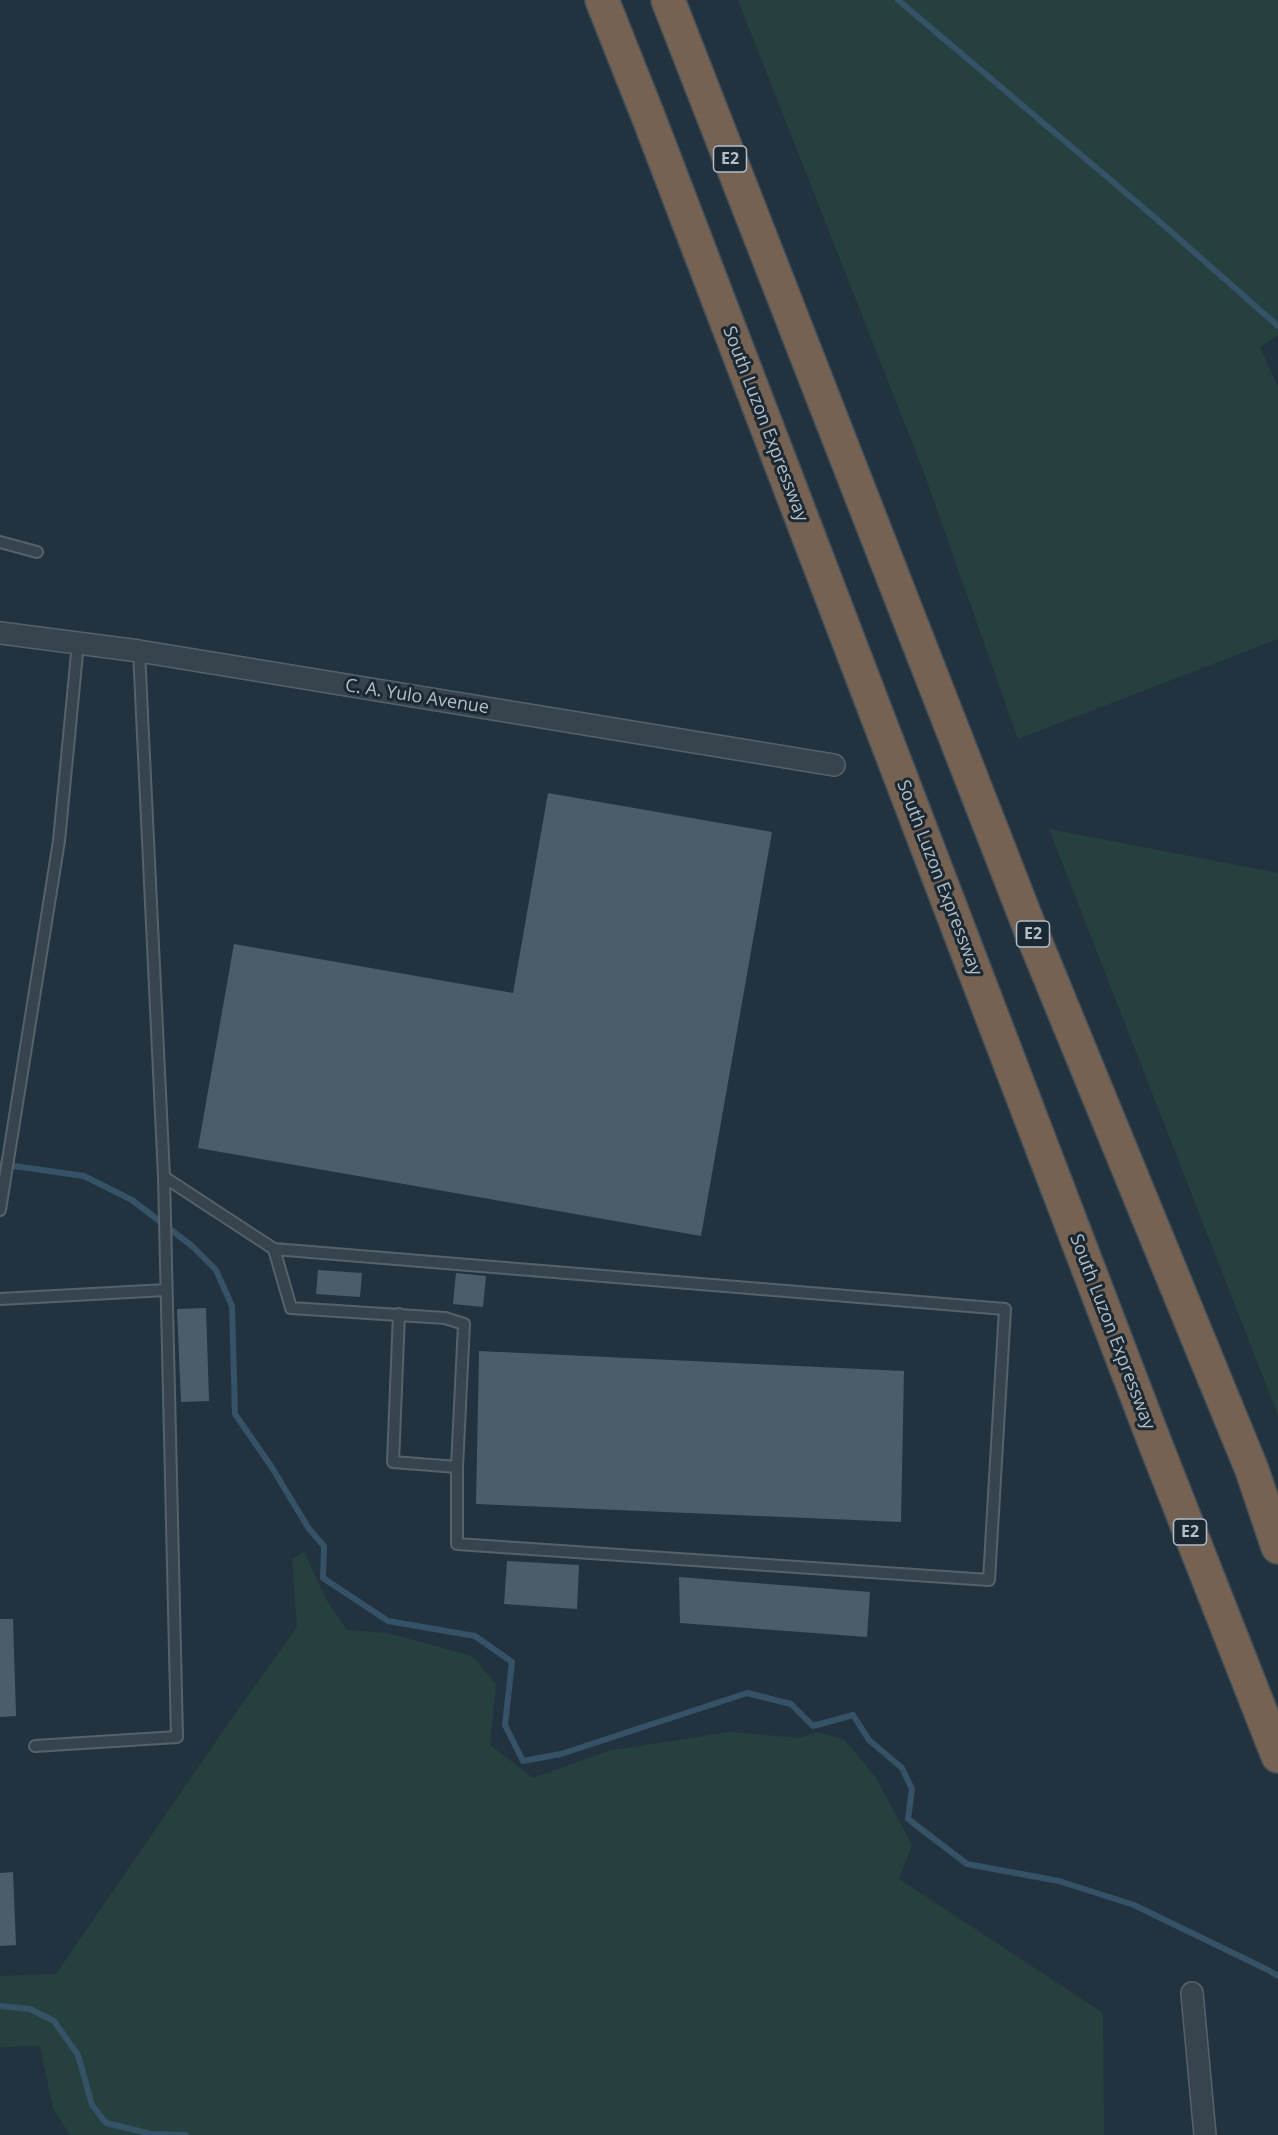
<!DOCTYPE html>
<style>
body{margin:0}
canvas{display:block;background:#22333f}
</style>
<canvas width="1278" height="2135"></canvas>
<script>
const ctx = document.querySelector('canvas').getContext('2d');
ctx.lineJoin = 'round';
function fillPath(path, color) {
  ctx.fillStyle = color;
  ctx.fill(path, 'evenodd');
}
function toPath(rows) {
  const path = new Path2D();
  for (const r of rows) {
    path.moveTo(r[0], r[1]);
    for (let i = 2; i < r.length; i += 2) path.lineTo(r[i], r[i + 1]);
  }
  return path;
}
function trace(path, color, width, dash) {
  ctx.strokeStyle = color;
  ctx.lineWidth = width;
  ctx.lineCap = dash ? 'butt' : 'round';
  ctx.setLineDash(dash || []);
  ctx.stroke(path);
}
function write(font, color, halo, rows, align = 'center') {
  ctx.font = font + ' "Open Sans",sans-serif';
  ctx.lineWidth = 6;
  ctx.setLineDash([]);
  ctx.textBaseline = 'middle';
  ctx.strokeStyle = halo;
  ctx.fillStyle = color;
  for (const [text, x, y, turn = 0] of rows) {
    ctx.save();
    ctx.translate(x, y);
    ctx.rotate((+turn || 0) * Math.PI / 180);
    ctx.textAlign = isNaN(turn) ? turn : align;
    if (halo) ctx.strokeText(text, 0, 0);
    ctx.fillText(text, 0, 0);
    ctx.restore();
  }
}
const green = toPath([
 [738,0,1278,0,1278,335,1260,347,1278,387,1278,639,1018,739,923,470],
 [1049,829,1278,873,1278,1415],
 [304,1552,327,1601,347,1630,387,1633,472,1656,496,1684,490,1745,533,1778,608,1751,729,1732,799,1738,818,1732,845,1740,876,1778,912,1845,899,1879,1103,2013,1104,2135,70,2135,53,2108,40,2046,0,2047,0,1976,56,1974,228,1724,297,1627,292,1559]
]);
const stream = toPath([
 [898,0,1152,215,1278,326],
 [0,1164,84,1176,132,1200,192,1246,216,1270,232,1306,235,1414,271,1466,309,1529,324,1546,323,1578,388,1621,475,1636,512,1662,505,1725,523,1761,561,1754,747,1693,791,1704,813,1726,853,1715,869,1740,902,1768,912,1789,908,1819,967,1864,1059,1881,1134,1905,1268,1970,1278,1976],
 [0,2006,30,2009,54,2021,78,2055,92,2105,106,2123,151,2134,186,2135]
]);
const building = toPath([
 [548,793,772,832,701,1236,198,1148,234,944,513,993],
 [318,1270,362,1273,360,1297,316,1294],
 [456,1273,486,1276,483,1307,453,1304],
 [206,1308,209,1401,181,1402,177,1309],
 [479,1351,904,1371,901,1522,476,1504],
 [507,1561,579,1565,577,1609,504,1604],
 [679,1577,870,1592,867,1637,680,1623],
 [0,1619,13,1619,16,1716,0,1717],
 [13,1872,16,1945,0,1946,0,1873]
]);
const service = toPath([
 [0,542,37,552],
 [164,1177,274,1249,291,1308,445,1318,464,1324,457,1467,457,1544,989,1580,1005,1309,274,1249],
 [0,1210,59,841,78,643],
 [0,1299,166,1290],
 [399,1314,393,1462,457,1467],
 [35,1746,177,1737,164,1177,139,651]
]);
const minor = toPath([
 [0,633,139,651,834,765],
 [1192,1993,1205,2135]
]);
const motorway = toPath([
 [602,0,650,121,1155,1443,1278,1756],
 [668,0,1031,931,1252,1470,1278,1547]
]);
const shields = [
 [730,159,33],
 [1033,934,33],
 [1190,1532,33]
];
const shieldNames = [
 ["E2",730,159],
 ["E2",1033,934],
 ["E2",1190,1532]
];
const streetNames = [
 ["South Luzon Expressway",765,424,69],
 ["C. A. Yulo Avenue",417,697,9],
 ["South Luzon Expressway",939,878,69],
 ["South Luzon Expressway",1112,1332,69]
];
fillPath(green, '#25403e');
trace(stream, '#355266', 6);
fillPath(building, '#4b5d6a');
trace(service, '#55626c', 14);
trace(minor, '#55626c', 24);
trace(motorway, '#424f59', 36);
trace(service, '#37444e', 10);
trace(minor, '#37444e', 21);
trace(motorway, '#756253', 33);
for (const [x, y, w] of shields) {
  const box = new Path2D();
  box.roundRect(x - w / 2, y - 13, w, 26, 4.5);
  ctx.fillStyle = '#1c2933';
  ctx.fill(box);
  trace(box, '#b2bfca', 1.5);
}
write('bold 16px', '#b2bfca', null, shieldNames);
write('18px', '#b2bfca', '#1c2933', streetNames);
</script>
